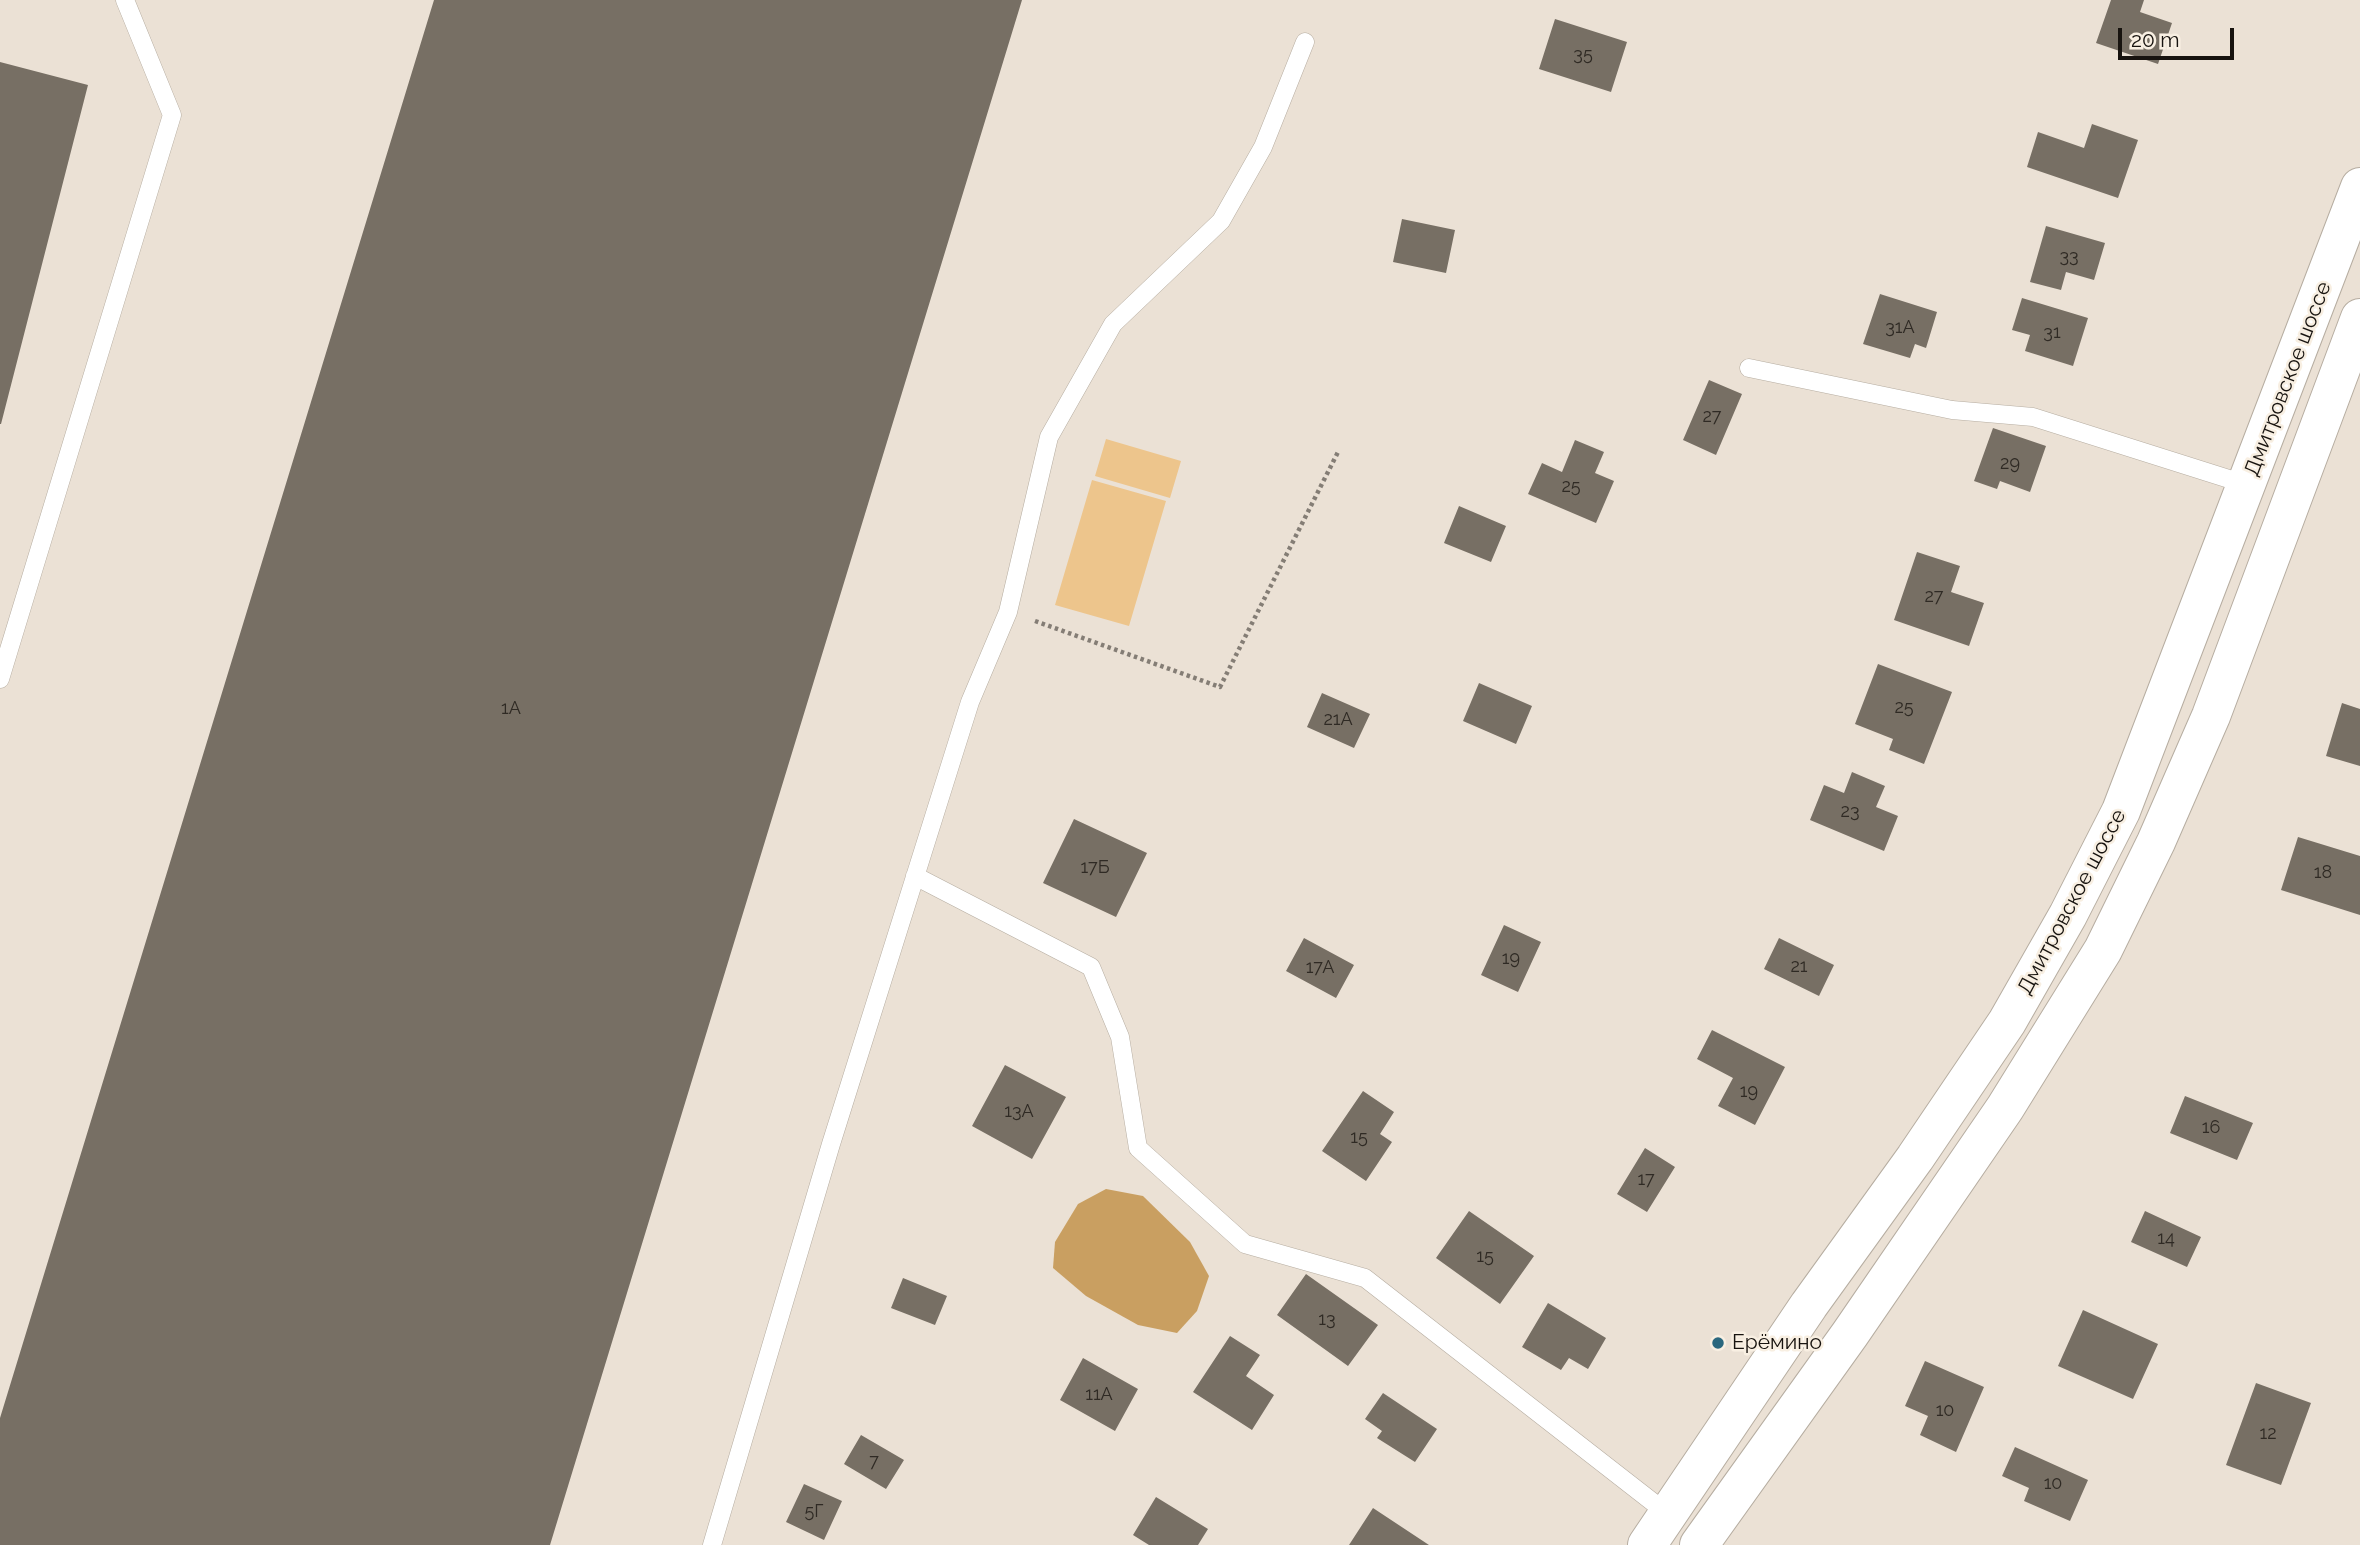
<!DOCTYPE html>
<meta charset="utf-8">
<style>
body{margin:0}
#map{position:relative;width:2360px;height:1545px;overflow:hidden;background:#ebe1d5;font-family:Raleway,sans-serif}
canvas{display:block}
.scale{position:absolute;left:2118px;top:28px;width:116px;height:32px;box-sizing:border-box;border:4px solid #17130f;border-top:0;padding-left:9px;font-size:21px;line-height:24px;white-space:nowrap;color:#17130f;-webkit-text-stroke:5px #f8efe2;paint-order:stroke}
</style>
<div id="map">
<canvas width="2360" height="1545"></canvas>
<div class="scale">20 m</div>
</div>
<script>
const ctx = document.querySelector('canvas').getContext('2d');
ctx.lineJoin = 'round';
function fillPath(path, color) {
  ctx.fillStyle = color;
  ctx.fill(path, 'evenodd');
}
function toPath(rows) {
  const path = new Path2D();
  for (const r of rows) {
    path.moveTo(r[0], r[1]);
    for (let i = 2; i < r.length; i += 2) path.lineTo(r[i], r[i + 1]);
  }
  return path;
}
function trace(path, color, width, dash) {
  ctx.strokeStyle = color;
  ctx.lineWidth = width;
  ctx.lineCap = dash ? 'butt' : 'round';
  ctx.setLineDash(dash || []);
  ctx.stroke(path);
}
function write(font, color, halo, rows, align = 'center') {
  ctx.font = font + ' Raleway,sans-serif';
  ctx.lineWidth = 5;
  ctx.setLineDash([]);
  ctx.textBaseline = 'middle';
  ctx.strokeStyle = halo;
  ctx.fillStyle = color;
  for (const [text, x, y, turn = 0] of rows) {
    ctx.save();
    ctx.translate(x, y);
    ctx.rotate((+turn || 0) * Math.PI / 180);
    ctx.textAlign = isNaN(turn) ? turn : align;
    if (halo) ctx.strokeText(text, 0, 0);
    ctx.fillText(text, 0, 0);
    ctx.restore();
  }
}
const green = toPath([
 [1106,439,1181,461,1170,498,1095,476],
 [1092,480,1166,501,1129,626,1055,605]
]);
const water = toPath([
 [1106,1189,1143,1196,1190,1242,1209,1276,1197,1311,1177,1333,1138,1325,1086,1296,1053,1268,1055,1242,1078,1204]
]);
const building = toPath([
 [434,0,1022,0,550,1545,0,1545,0,1418],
 [2111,0,2144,0,2140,12,2172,23,2158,64,2096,43],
 [1555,19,1627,42,1611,92,1539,69],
 [0,62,88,85,1,424,0,424],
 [2092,124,2138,140,2118,198,2027,167,2038,132,2084,148],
 [1402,219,1455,230,1446,273,1393,262],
 [2046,226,2105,243,2094,280,2066,272,2061,290,2030,282],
 [1880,294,1937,312,1926,348,1915,344,1910,358,1863,344],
 [2022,298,2088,318,2073,366,2025,351,2030,335,2012,330],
 [1709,380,1742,394,1716,455,1683,440],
 [1993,428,2046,446,2030,492,2000,481,1997,489,1974,481],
 [1575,440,1604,452,1595,473,1614,481,1596,523,1528,494,1542,463,1562,472],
 [1459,506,1506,526,1491,562,1444,543],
 [1917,552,1960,566,1951,592,1984,603,1969,646,1894,620],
 [1878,664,1952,692,1924,764,1889,750,1893,739,1855,724],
 [1479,683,1532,706,1516,744,1463,721],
 [1322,693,1370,714,1354,748,1307,727],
 [2342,703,2360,709,2360,766,2326,756],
 [1852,772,1885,786,1876,807,1898,816,1884,851,1810,820,1824,785,1844,793],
 [1074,819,1147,853,1116,917,1043,883],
 [2298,837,2360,856,2360,915,2281,890],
 [1504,925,1541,942,1518,992,1481,975],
 [1304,938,1354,965,1336,998,1286,971],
 [1779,938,1834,965,1819,996,1764,969],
 [1712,1030,1785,1067,1755,1125,1718,1106,1733,1078,1697,1059],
 [1005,1065,1066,1097,1032,1159,972,1126],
 [1363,1091,1394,1112,1380,1134,1392,1142,1366,1181,1322,1151],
 [2185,1096,2253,1123,2237,1160,2170,1133],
 [1645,1148,1675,1167,1647,1212,1617,1194],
 [1469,1211,1534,1256,1500,1304,1436,1258],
 [2145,1211,2201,1237,2187,1267,2131,1242],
 [1306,1274,1378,1325,1348,1366,1277,1315],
 [903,1278,947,1296,935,1325,891,1308],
 [1548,1303,1606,1338,1588,1369,1569,1358,1561,1370,1522,1347],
 [2083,1310,2158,1344,2133,1399,2058,1366],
 [1230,1336,1260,1355,1246,1376,1274,1395,1252,1430,1193,1392],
 [1083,1358,1138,1389,1115,1431,1060,1400],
 [1925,1361,1984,1387,1956,1452,1920,1435,1928,1416,1905,1406],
 [2256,1383,2311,1403,2281,1485,2226,1465],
 [1383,1393,1437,1429,1415,1462,1377,1438,1382,1431,1365,1419],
 [861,1435,904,1460,886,1489,844,1464],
 [2015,1447,2088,1480,2070,1521,2024,1501,2029,1488,2002,1476],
 [804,1484,842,1501,824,1540,786,1522],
 [1156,1497,1208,1529,1198,1545,1149,1545,1133,1535],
 [1373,1508,1429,1545,1349,1545]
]);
const path = toPath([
 [1035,621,1220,687,1339,450]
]);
const lane = toPath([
 [1749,368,1952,410,2033,417,2248,485],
 [0,679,172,115,125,0],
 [915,876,1091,967,1120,1037,1138,1148,1245,1244,1365,1278,1668,1514],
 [712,1545,831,1144,970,702,1008,612,1049,437,1113,324,1221,221,1263,147,1305,42]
]);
const highway = toPath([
 [1647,1545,1809,1305,1915,1158,2007,1022,2068,915,2121,811,2360,187],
 [1699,1545,1850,1334,2005,1108,2103,950,2156,842,2211,716,2360,318]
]);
const markers = [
 [1718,1343,7,"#2a677e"]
];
const numberNames = [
 ["35",1583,55],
 ["33",2069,257],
 ["31А",1900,328],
 ["31",2052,333],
 ["27",1712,417],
 ["29",2010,464],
 ["25",1571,487],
 ["27",1934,597],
 ["25",1904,708],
 ["1А",511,709],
 ["21А",1338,720],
 ["23",1850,812],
 ["17Б",1095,868],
 ["18",2323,873],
 ["19",1511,959],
 ["21",1799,967],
 ["17А",1320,968],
 ["19",1749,1092],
 ["13А",1019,1112],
 ["16",2211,1128],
 ["15",1359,1138],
 ["17",1646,1180],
 ["14",2166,1239],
 ["15",1485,1257],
 ["13",1327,1320],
 ["11А",1099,1395],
 ["10",1945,1411],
 ["12",2268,1434],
 ["7",874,1462],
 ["10",2053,1484],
 ["5Г",814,1512]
];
const streetNames = [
 ["Дмитровское шоссе",2288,379,-69],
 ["Дмитровское шоссе",2072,902,-62]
];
const poiNames = [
 ["Ерёмино",1732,1343]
];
fillPath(green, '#edc58c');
fillPath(water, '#c99f61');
fillPath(building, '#776f64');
trace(lane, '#b6ada1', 19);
trace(highway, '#b6ada1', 40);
trace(path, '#847d75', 4.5, [3.5, 3.5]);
trace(lane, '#fff', 18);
trace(highway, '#fff', 38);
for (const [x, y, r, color] of markers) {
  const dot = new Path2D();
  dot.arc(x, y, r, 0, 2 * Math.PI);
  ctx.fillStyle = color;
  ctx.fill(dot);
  trace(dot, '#f8efe2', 2.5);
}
write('18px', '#2f2a24', null, numberNames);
write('21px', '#17130f', '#f8efe2', streetNames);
write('21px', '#17130f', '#f8efe2', poiNames, 'left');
</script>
